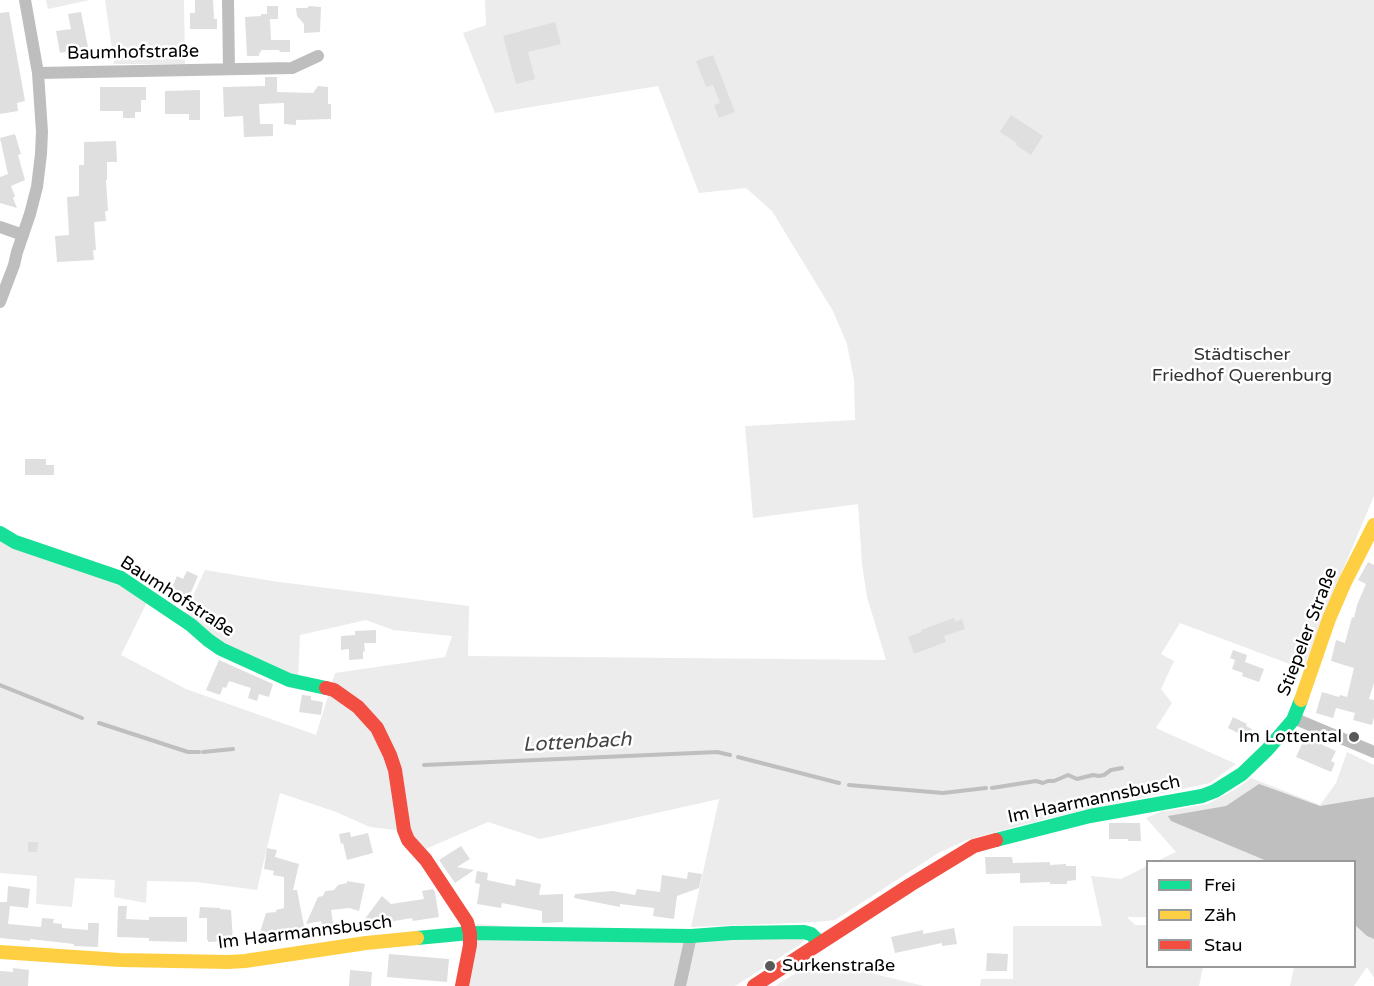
<!DOCTYPE html>
<meta charset="utf-8">
<style>
body{margin:0}
#map{position:relative;width:1374px;height:986px;overflow:hidden;background:#fff;font-family:"Varela Round",sans-serif}
canvas{display:block}
.legend{position:absolute;left:1146px;top:860px;width:210px;height:108px;box-sizing:border-box;background:#fff;border:2px solid #999;margin:0;padding:8px 10px;list-style:none;font-size:18px;color:#000}
.legend li{display:flex;align-items:center;gap:12px;height:30px}
.legend b{width:30px;border:2px solid #999}
</style>
<div id="map">
<canvas width="1374" height="986"></canvas>
<ul class="legend">
<li><b style="height:8px;background:#16e098"></b>Frei</li>
<li><b style="height:8px;background:#ffcf43"></b>Zäh</li>
<li><b style="height:8px;background:#f24e42"></b>Stau</li>
</ul>
</div>
<script>
const ctx = document.querySelector('canvas').getContext('2d');
ctx.lineJoin = 'round';
function fillPath(path, color) {
  ctx.fillStyle = color;
  ctx.fill(path, 'evenodd');
}
function toPath(rows) {
  const path = new Path2D();
  for (const r of rows) {
    path.moveTo(r[0], r[1]);
    for (let i = 2; i < r.length; i += 2) path.lineTo(r[i], r[i + 1]);
  }
  return path;
}
function trace(path, color, width, dash) {
  ctx.strokeStyle = color;
  ctx.lineWidth = width;
  ctx.lineCap = dash ? 'butt' : 'round';
  ctx.setLineDash(dash || []);
  ctx.stroke(path);
}
function write(font, color, halo, rows, align = 'center') {
  ctx.font = font + ' "Varela Round",sans-serif';
  ctx.lineWidth = 5;
  ctx.setLineDash([]);
  ctx.textBaseline = 'middle';
  ctx.strokeStyle = halo;
  ctx.fillStyle = color;
  for (const [text, x, y, turn = 0] of rows) {
    ctx.save();
    ctx.translate(x, y);
    ctx.rotate((+turn || 0) * Math.PI / 180);
    ctx.textAlign = isNaN(turn) ? turn : align;
    if (halo) ctx.strokeText(text, 0, 0);
    ctx.fillText(text, 0, 0);
    ctx.restore();
  }
}
const green = toPath([
 [46,0,90,0,48,9],
 [105,0,184,0,185,64,114,64],
 [485,0,1374,0,1374,496,1339,579,1303,669,1180,623,1161,654,1174,661,1161,689,1172,703,1156,728,1236,764,1210,783,1048,818,967,840,940,852,835,920,815,922,691,927,719,799,540,839,488,822,421,851,411,832,370,827,336,812,280,793,257,890,196,882,147,881,146,903,114,897,115,880,75,878,72,907,36,904,37,876,0,873,0,536,115,579,148,600,121,655,186,689,316,735,335,673,445,657,452,636,393,630,366,620,300,635,298,679,212,641,183,617,205,570,272,581,469,606,468,656,886,660,867,597,862,564,858,504,753,518,745,426,855,420,854,380,847,344,833,311,772,211,746,188,699,193,658,86,495,113,463,33,486,25],
 [1347,752,1374,765,1374,978,1367,967,1354,986,1290,986,1294,967,1354,966,1354,862,1157,861,1176,852,1146,818,1160,812,1208,804,1236,789,1251,778,1320,805,1336,783],
 [1147,866,1147,917,1127,917,1135,925,1147,925,1148,966,1203,967,1199,986,980,986,981,979,1013,979,1013,926,1102,926,1091,876,1121,879],
 [477,924,696,940,806,938,801,944,735,986,466,986,474,948],
 [817,960,924,986,775,986]
]);
const water = toPath([
 [1259,784,1320,806,1374,797,1374,939,1367,936,1355,925,1354,862,1267,861,1171,821,1168,816,1226,806]
]);
const stream = toPath([
 [0,685,82,718],
 [99,723,188,752,199,752],
 [203,752,233,749],
 [738,757,839,783],
 [424,765,717,752,730,755],
 [849,785,943,793,986,788],
 [992,788,1036,781,1043,783,1048,781,1054,781,1068,775,1077,779,1093,775,1099,776,1104,775,1111,770,1122,768]
]);
const building = toPath([
 [195,0,213,0,214,19,217,19,217,29,190,29,190,13,195,13],
 [267,6,278,6,278,19,270,19,271,40,290,40,290,52,280,52,279,50,261,50,261,52,259,53,259,56,247,56,245,17,261,16,261,14,267,14],
 [309,6,321,7,320,32,304,33,304,24,297,16,296,8,307,8],
 [9,12,25,101,17,103,18,111,0,114,0,13],
 [81,12,88,47,60,53,56,31,71,29,68,14],
 [555,22,561,44,528,52,535,79,516,84,503,36],
 [713,55,735,112,719,118,714,105,720,103,713,85,706,87,696,61],
 [265,77,277,77,277,92,313,93,318,86,328,87,328,104,331,104,331,119,296,120,296,125,284,124,284,103,259,104,260,124,273,124,273,136,244,137,243,116,224,117,223,87,265,86],
 [100,87,146,87,146,100,141,100,141,112,135,112,135,118,123,118,123,111,100,111],
 [200,90,200,120,189,120,189,114,165,114,165,91],
 [1011,115,1043,136,1031,155,1016,145,1017,143,1000,132],
 [15,134,21,154,18,155,25,180,11,186,15,196,13,198,17,208,0,203,0,177,8,174,0,138],
 [116,141,117,162,107,162,107,180,106,180,108,211,105,211,106,221,94,222,96,250,93,250,94,260,57,262,55,236,69,235,67,197,79,196,79,165,84,165,84,142],
 [25,459,46,459,46,465,54,465,54,475,25,475],
 [1368,562,1374,565,1374,683,1369,699,1374,700,1374,717,1372,725,1353,720,1355,713,1336,708,1333,718,1316,713,1322,692,1339,697,1340,695,1347,697,1354,668,1331,661,1336,640,1345,643,1352,617,1354,618,1357,605,1366,584,1358,580],
 [187,571,198,576,185,606,168,597,177,576,183,579],
 [954,618,955,622,962,619,965,629,944,636,946,642,914,654,908,637,922,632,921,630],
 [376,630,376,643,364,643,365,651,363,652,363,659,349,660,349,649,341,650,341,636,355,635,355,631],
 [1233,650,1247,655,1245,662,1264,669,1259,682,1242,676,1243,673,1232,669,1235,660,1230,658],
 [219,660,273,684,269,697,259,694,257,701,248,698,251,688,229,681,226,688,223,687,220,695,206,690],
 [302,695,311,696,311,700,323,702,321,715,299,712],
 [1233,717,1247,724,1246,726,1252,729,1248,738,1228,728],
 [1305,737,1336,751,1331,761,1335,763,1331,772,1296,757],
 [1109,823,1140,823,1141,841,1128,841,1128,839,1109,839],
 [350,832,351,837,368,833,373,853,347,860,343,843,341,844,339,834],
 [28,842,38,842,37,852,28,852],
 [461,846,470,859,457,867,474,870,455,883,439,860],
 [267,848,277,850,275,857,299,864,293,890,297,890,305,931,263,938,261,929,266,913,276,912,276,910,284,908,284,877,273,875,274,871,264,869],
 [985,857,1012,857,1013,863,1050,862,1050,865,1066,864,1066,866,1076,866,1076,880,1067,881,1067,884,1050,884,1050,882,1020,883,1020,873,986,874],
 [477,871,488,873,487,880,515,886,516,879,541,884,539,895,563,894,563,922,542,923,542,911,502,903,501,908,477,904,480,884,475,883],
 [688,872,702,874,699,888,677,896,674,919,653,916,654,908,620,904,620,907,574,898,575,894,613,891,635,895,637,889,660,892,662,875,687,879],
 [347,881,365,884,359,911,349,908,331,910,334,930,324,931,321,921,306,924,318,897,323,896,325,891,334,890,338,885,347,883],
 [8,886,30,889,28,908,10,906,8,924,41,927,42,918,54,919,53,923,62,924,62,928,88,930,88,923,99,923,98,947,74,946,74,944,30,939,30,941,0,938,0,902,7,902],
 [433,889,435,892,439,917,413,921,412,918,365,926,364,920,382,896,391,904,404,902,424,899,422,891],
 [118,906,127,906,126,919,149,920,149,917,187,917,187,942,149,941,149,938,117,937],
 [200,907,220,908,220,909,231,910,233,941,208,942,208,940,207,940,207,918,199,918],
 [954,928,957,944,942,946,942,943,895,953,891,937,923,930,923,934],
 [987,953,1008,954,1007,971,986,971],
 [389,954,449,959,447,982,387,977],
 [13,968,29,970,28,986,0,986,0,971,13,972],
 [350,970,372,972,371,986,349,986]
]);
const street = toPath([
 [228,0,229,69],
 [38,73,292,68,318,56],
 [0,227,23,235],
 [0,302,14,265,17,252,30,214,37,187,41,154,42,132,38,73,25,0],
 [1293,720,1298,720,1374,752],
 [680,986,691,936]
]);
const fast = toPath([
 [0,533,15,542,121,578,191,625,208,640,221,649,289,680,326,688],
 [996,840,1090,816,1202,796,1215,791,1242,774,1267,750,1293,720,1301,700],
 [417,938,470,933,691,936,732,933,804,932,811,934,820,943]
]);
const slow = toPath([
 [1301,700,1329,619,1345,582,1374,525],
 [0,952,120,960,228,962,245,961,366,943,417,938]
]);
const jam = toPath([
 [326,688,334,690,358,707,377,728,390,755,395,770,404,830,408,840,426,860,467,922,470,933,470,945,462,986],
 [754,986,910,885,974,846,996,840]
]);
const markers = [
 [1354,737,6,"#595959"],
 [770,966,6,"#595959"]
];
const streetNames = [
 ["Baumhofstraße",133,53,-1],
 ["Baumhofstraße",177,597,33],
 ["Stiepeler Straße",1308,632,-69],
 ["Im Haarmannsbusch",1094,800,-12],
 ["Im Haarmannsbusch",305,933,-7]
];
const parkNames = [
 ["Städtischer",1242,355],
 ["Friedhof Querenburg",1242,376]
];
const poiNames = [
 ["Im Lottental",1342,737],
 ["Surkenstraße",782,966,"left"]
];
const waterNames = [
 ["Lottenbach",577,743,-3]
];
fillPath(green, '#ececec');
fillPath(water, '#bfbfbf');
trace(stream, '#bfbfbf', 4);
fillPath(building, '#dfdfdf');
trace(street, '#bebebe', 12);
trace(fast, '#16e098', 14);
trace(slow, '#ffcf43', 14);
trace(jam, '#f24e42', 14);
for (const [x, y, r, color] of markers) {
  const dot = new Path2D();
  dot.arc(x, y, r, 0, 2 * Math.PI);
  ctx.fillStyle = color;
  ctx.fill(dot);
  trace(dot, '#fff', 2);
}
write('18px', '#000', '#fff', streetNames);
write('18px', '#333', '#fff', parkNames);
write('18px', '#000', '#fff', poiNames, 'right');
write('italic 20px', '#444', '#fff', waterNames);
</script>
